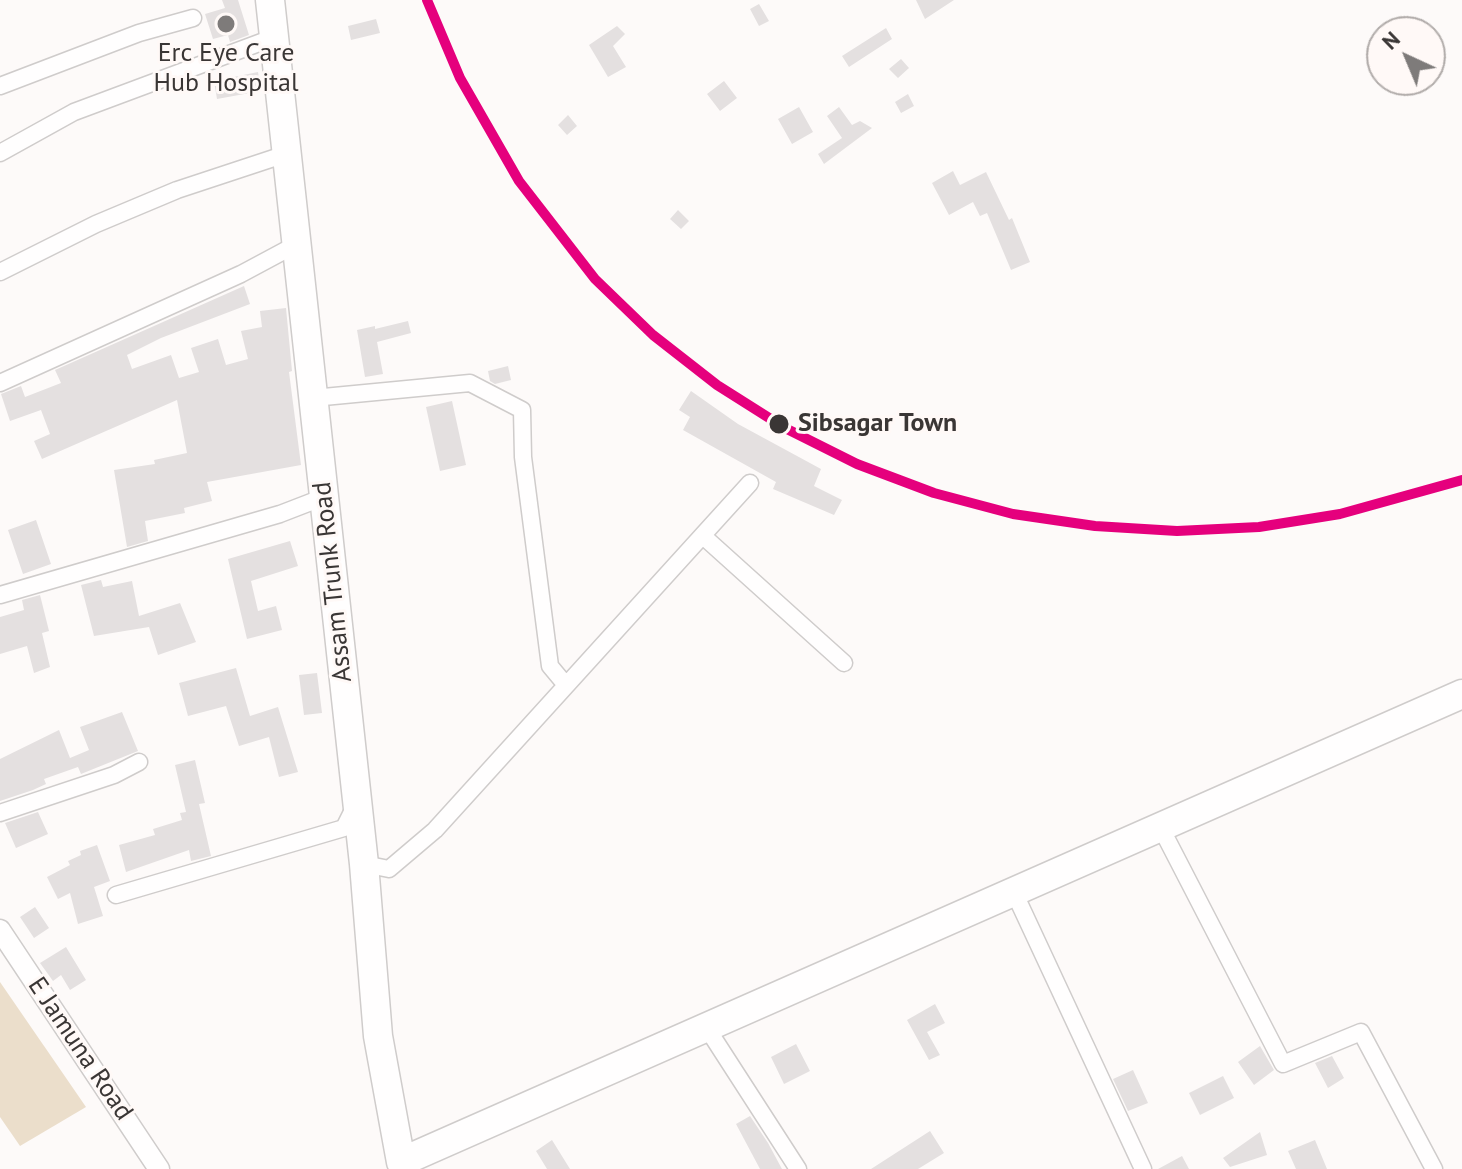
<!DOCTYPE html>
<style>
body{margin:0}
#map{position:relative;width:1462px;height:1169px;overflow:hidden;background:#fdfaf9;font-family:"PT Sans",sans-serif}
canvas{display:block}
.north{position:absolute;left:1366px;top:16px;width:80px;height:80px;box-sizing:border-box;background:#fff9f7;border:2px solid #b0aba9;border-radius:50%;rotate:316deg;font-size:22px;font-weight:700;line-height:32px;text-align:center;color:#3a3635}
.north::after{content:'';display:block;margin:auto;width:28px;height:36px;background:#7e7b7a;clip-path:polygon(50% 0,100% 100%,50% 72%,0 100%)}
</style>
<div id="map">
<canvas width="1462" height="1169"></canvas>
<div class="north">N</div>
</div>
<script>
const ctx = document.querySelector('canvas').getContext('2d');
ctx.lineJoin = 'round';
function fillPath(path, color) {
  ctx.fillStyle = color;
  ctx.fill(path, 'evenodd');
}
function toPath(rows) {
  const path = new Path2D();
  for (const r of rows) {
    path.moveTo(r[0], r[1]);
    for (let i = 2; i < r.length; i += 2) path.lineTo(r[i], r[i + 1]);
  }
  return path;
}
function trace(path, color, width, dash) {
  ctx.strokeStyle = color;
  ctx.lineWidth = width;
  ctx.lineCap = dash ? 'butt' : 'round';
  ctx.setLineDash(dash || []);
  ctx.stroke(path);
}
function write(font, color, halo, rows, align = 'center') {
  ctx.font = font + ' "PT Sans",sans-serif';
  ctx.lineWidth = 6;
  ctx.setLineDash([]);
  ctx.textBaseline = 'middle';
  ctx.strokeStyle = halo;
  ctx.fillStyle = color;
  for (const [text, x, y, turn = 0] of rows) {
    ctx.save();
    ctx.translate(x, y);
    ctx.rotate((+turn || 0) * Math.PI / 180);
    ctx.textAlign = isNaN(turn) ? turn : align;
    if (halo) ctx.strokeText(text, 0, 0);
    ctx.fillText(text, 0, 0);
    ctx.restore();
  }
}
const green = toPath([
 [0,982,86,1107,20,1146,0,1117]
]);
const building = toPath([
 [222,0,238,0,249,35,230,42,228,35,213,39,205,14,225,8],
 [916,0,954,0,925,19],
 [759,4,769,21,759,26,750,9],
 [376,19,380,33,351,40,348,26],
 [617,26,625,34,613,46,626,67,608,77,589,45],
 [886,28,892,39,849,67,842,56],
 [901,59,909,68,898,78,889,69],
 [258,72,261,91,217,99,214,81],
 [724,81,737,98,720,111,707,94],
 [908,94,914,106,901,113,895,102],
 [799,107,813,132,792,144,778,119],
 [839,107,852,125,860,121,872,128,824,164,818,154,842,138,827,116],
 [568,115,577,126,567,135,558,125],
 [953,171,960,185,986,172,1009,220,1012,218,1030,262,1011,270,987,213,980,216,973,202,949,215,932,183],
 [678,210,689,221,681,229,670,219],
 [244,286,250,304,161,338,127,355,132,369,171,355,179,378,199,372,191,348,218,339,226,365,248,359,241,331,262,327,260,311,286,308,292,371,289,372,301,465,207,482,212,501,184,508,185,513,145,521,148,541,127,547,114,470,155,464,154,460,187,453,177,400,42,459,34,441,50,434,41,410,10,421,1,394,21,386,25,397,61,383,55,370],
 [408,321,411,333,377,342,383,374,365,377,357,330,375,326,375,329],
 [508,366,511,380,495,384,490,381,488,371],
 [691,391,738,424,821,469,814,486,842,500,834,515,773,489,776,482,683,430,690,417,679,410],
 [452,401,466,465,440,471,426,407],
 [36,520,51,564,23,574,8,530],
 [290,541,298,566,251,581,258,611,276,606,282,630,247,639,228,559],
 [101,580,103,587,132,581,139,616,180,603,196,642,158,655,149,627,94,636,81,585],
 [40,595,49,631,42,633,50,667,34,673,27,646,0,654,0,617,24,610,22,600],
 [236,668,250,716,278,707,298,772,279,777,269,737,239,746,226,706,188,716,179,683],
 [317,673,322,713,304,715,299,675],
 [122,712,138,751,81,774,78,767,44,779,46,784,33,790,0,801,0,759,59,730,70,758,89,750,80,727],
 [195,760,205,803,199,804,211,856,191,861,189,850,126,872,119,845,155,835,153,829,182,820,180,813,186,812,175,765],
 [38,812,48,834,16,848,5,823],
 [97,845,110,881,94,887,103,916,78,924,70,893,58,899,47,877,70,865,68,861,81,855,80,851],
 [35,907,49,928,34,938,20,917],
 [66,947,86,980,70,990,61,975,53,981,40,963],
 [935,1004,945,1023,927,1032,940,1055,929,1060,907,1020],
 [796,1044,810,1071,784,1084,771,1057],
 [1260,1046,1274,1070,1254,1085,1238,1062],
 [1332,1056,1344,1078,1328,1088,1315,1063],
 [1133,1070,1148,1103,1128,1111,1113,1079],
 [1223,1076,1234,1098,1200,1115,1189,1093],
 [750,1116,768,1143,782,1169,760,1169,736,1124],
 [930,1131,944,1153,918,1169,871,1169],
 [1260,1132,1267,1155,1230,1167,1223,1158],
 [552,1140,570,1169,547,1169,536,1151],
 [1315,1140,1327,1169,1296,1169,1288,1151],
 [1182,1156,1189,1169,1158,1169]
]);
const minor = toPath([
 [0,86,139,33,193,18],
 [0,153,74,112,275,37],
 [0,272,96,224,177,190,286,154],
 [0,383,241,274,297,244],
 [313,398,470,383,522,410,523,457,550,666,565,684],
 [703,536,844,663],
 [0,595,280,514,324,497],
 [0,813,114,775,139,762],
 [1160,826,1283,1064,1361,1032,1434,1169],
 [364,864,389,869,435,830,750,483],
 [1014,892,1143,1169],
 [116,895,344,828,355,806],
 [705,1025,798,1169]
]);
const tertiary = toPath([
 [0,930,159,1169]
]);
const trunk = toPath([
 [270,0,364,864,378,1036,401,1162,1462,694]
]);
const rail1 = toPath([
 [427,0,460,78,519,181,595,279,653,335,717,385,785,428,857,464,934,493,1013,514,1095,526,1177,531,1259,527,1340,514,1462,480]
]);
const markers = [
 [226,24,10,"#7e7b7a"],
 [779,424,11,"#3a3635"]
];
const poiNames = [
 ["Erc Eye Care",226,54],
 ["Hub Hospital",226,84]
];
const stopNames = [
 ["Sibsagar Town",798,424]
];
const streetNames = [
 ["Assam Trunk Road",333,582,-96],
 ["E Jamuna Road",80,1049,56]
];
fillPath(green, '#ebdecb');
fillPath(building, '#e4e0e0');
trace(minor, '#cfcccb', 19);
trace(tertiary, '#cfcccb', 23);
trace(trunk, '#cfcccb', 31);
trace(minor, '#fffefe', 16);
trace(tertiary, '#fffefe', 20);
trace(trunk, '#fffefe', 28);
trace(rail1, '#e5007d', 10);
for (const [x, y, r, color] of markers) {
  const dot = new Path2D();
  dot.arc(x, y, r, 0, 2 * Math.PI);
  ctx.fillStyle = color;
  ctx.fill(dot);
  trace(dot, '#fff9f7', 3);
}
write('26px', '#3a3635', '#fff9f7', poiNames);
write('bold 26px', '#3a3635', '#fff9f7', stopNames, 'left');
write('26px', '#3a3635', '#fff9f7', streetNames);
</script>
